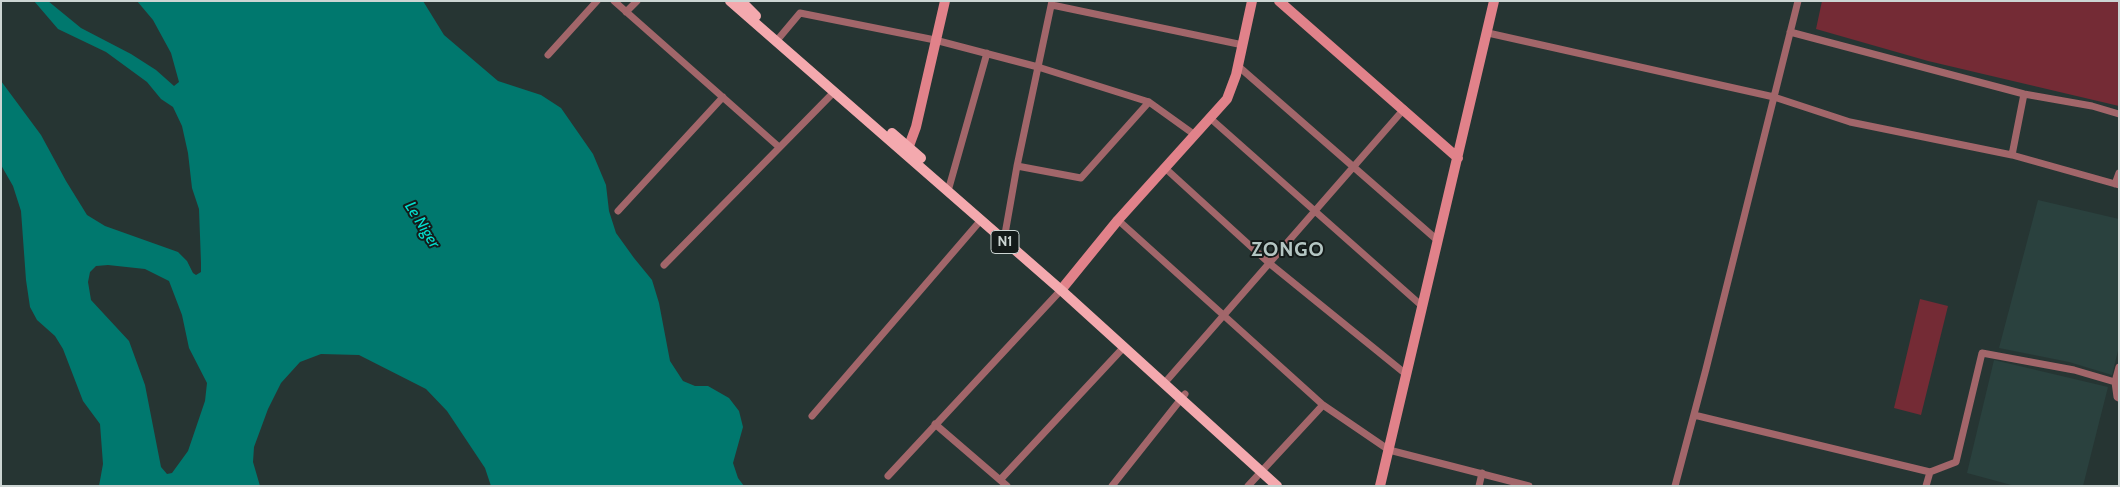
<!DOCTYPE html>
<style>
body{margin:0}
#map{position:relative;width:2120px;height:487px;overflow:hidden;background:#263533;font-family:Cabin,sans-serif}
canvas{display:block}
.frame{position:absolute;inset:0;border:2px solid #ccd5d3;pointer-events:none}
</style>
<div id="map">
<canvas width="2120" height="487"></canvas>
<div class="frame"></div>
</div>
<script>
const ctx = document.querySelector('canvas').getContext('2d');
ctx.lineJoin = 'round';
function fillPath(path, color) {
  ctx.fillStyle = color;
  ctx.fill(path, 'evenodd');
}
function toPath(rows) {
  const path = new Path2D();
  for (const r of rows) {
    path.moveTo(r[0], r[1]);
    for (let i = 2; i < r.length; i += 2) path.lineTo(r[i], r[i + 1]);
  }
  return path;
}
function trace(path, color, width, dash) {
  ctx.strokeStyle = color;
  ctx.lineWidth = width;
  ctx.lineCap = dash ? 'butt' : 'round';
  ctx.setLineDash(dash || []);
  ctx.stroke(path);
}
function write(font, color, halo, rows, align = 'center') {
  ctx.font = font + ' Cabin,sans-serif';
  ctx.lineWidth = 4;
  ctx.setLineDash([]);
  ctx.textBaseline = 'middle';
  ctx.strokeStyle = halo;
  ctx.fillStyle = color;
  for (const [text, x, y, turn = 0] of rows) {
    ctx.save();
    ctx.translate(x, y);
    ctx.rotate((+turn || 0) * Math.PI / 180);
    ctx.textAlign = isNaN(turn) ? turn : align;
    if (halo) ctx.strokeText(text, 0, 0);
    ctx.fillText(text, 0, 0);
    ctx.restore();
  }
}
const built = toPath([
 [2038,200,2119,219,2119,347,2112,375,2069,362,1999,348],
 [1994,360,2108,387,2083,486,2015,486,1967,473]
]);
const green = toPath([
 [1822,1,2119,1,2119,106,1928,61,1816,29],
 [1920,299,1948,306,1921,415,1894,408]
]);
const water = toPath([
 [34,1,48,1,81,28,131,54,156,70,174,86,179,82,171,53,153,20,137,1,423,1,444,35,498,81,541,95,561,108,593,154,606,185,609,211,616,233,634,258,652,280,659,303,670,361,683,381,695,386,708,386,729,398,739,411,743,427,733,463,738,478,744,486,491,486,485,468,447,411,426,389,359,355,321,354,300,362,281,383,268,409,254,447,253,462,260,486,99,486,103,464,100,424,83,401,63,349,55,336,37,320,30,307,26,280,21,211,13,186,1,165,1,81,41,135,66,181,87,215,105,226,178,252,187,261,193,273,196,275,201,272,201,263,199,209,192,188,188,153,182,126,173,107,161,99,147,82,106,52,58,29],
 [108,265,145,269,169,281,182,315,189,348,207,383,205,401,188,451,172,473,167,474,161,467,145,385,129,341,91,300,88,282,90,272,96,266]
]);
const street = toPath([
 [614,1,779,147],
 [1052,5,1243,45],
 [626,12,637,1],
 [1790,32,2024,94,2092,106,2119,114],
 [1488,33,1774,97,1850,122,2012,155,2119,185],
 [779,38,800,13,935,40,1038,67,1149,102,1195,135],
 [548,55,597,1],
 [1238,66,1436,239],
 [1210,118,1422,306],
 [2012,155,2024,94],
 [1017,166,1081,178,1149,102],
 [1165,168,1269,263,1407,375],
 [2115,184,2119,173],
 [948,191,987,53],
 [618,211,723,97],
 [1118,220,1323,405,1389,450,1529,486],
 [1005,234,1017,166,1052,1],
 [664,265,834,92],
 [1168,379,1404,109],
 [2115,382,2119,367],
 [1694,415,1930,472,1926,486],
 [812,416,981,220],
 [935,424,1007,486],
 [1930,472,1956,462,1982,353,2074,370,2115,382,2117,397,2119,398],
 [888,476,1061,290],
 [1000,480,1124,347],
 [1112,486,1185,394],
 [1248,486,1323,405],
 [1479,486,1482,473],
 [1675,486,1706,369,1798,1]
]);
const secondary = toPath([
 [1279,1,1458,158],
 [906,154,916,127,945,1],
 [1061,290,1118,220,1227,99,1236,75,1252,1],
 [1380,486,1494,1]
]);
const primary = toPath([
 [730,1,1061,290,1277,486],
 [741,1,756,16],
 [892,133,921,158]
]);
const shields = [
 [1005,242,28]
];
const shieldNames = [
 ["N1",1005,242]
];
const waterNames = [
 ["Le Niger",422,225,58]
];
const districtNames = [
 ["ZONGO",1288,250]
];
fillPath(built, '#2a413e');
fillPath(green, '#742b35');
fillPath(water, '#00786e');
trace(street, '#a2666a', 7);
trace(secondary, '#e1828a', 10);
trace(primary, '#f4a9ae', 10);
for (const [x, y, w] of shields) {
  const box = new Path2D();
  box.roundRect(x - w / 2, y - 11.5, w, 23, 4);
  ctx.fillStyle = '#141b1a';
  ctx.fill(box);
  trace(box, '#ccd5d3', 1);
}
write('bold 14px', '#ccd5d3', null, shieldNames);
write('italic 16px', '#03e0cf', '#141b1a', waterNames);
ctx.letterSpacing = '1px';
write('bold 20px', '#b4c6c3', '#141b1a', districtNames);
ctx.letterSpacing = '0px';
</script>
